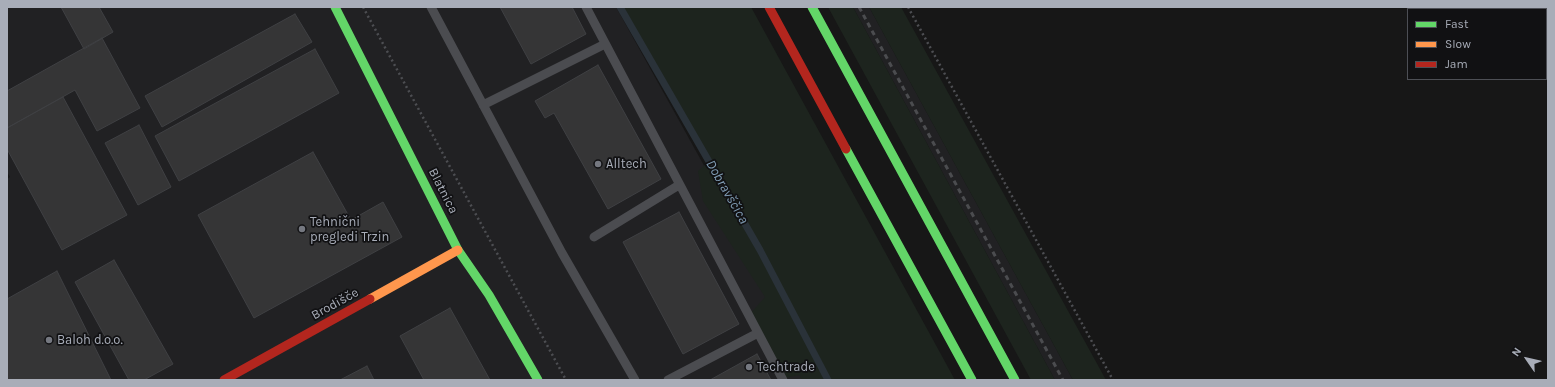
<!DOCTYPE html>
<meta charset="utf-8">
<style>
body{margin:0}
#map{position:relative;width:1555px;height:387px;overflow:hidden;background:#171717;font-family:Karla,sans-serif}
canvas{display:block}
.frame{position:absolute;inset:0;border:8px solid #a8adb8;pointer-events:none}
.legend{position:absolute;left:1407px;top:8px;width:140px;height:72px;box-sizing:border-box;background:#111113;border:1px solid #4d4f55;margin:0;padding:5px 7px;list-style:none;font-size:12px;color:#a8adb8}
.legend li{display:flex;align-items:center;gap:8px;height:20px}
.legend b{width:20px;border:1px solid #4d4f55}
.north{position:absolute;left:1507px;top:339px;width:40px;height:40px;-webkit-text-stroke:3px #111113;paint-order:stroke;rotate:304deg;font-size:11px;font-weight:700;line-height:16px;text-align:center;color:#a8adb8}
.north::after{content:'';display:block;margin:auto;width:14px;height:18px;background:#a8adb8;clip-path:polygon(50% 0,100% 100%,50% 72%,0 100%)}
</style>
<div id="map">
<canvas width="1555" height="387"></canvas>
<div class="frame"></div>
<ul class="legend">
<li><b style="height:5px;background:#63d668"></b>Fast</li>
<li><b style="height:5px;background:#ff974d"></b>Slow</li>
<li><b style="height:5px;background:#b3261e"></b>Jam</li>
</ul>
<div class="north">N</div>
</div>
<script>
const ctx = document.querySelector('canvas').getContext('2d');
ctx.lineJoin = 'round';
function fillPath(path, color) {
  ctx.fillStyle = color;
  ctx.fill(path, 'evenodd');
}
function toPath(rows) {
  const path = new Path2D();
  for (const r of rows) {
    path.moveTo(r[0], r[1]);
    for (let i = 2; i < r.length; i += 2) path.lineTo(r[i], r[i + 1]);
  }
  return path;
}
function trace(path, color, width, dash) {
  ctx.strokeStyle = color;
  ctx.lineWidth = width;
  ctx.lineCap = dash ? 'butt' : 'round';
  ctx.setLineDash(dash || []);
  ctx.stroke(path);
}
function write(font, color, halo, rows, align = 'center') {
  ctx.font = font + ' Karla,sans-serif';
  ctx.lineWidth = 3.5;
  ctx.setLineDash([]);
  ctx.textBaseline = 'middle';
  ctx.strokeStyle = halo;
  ctx.fillStyle = color;
  for (const [text, x, y, turn = 0] of rows) {
    ctx.save();
    ctx.translate(x, y);
    ctx.rotate((+turn || 0) * Math.PI / 180);
    ctx.textAlign = isNaN(turn) ? turn : align;
    if (halo) ctx.strokeText(text, 0, 0);
    ctx.fillText(text, 0, 0);
    ctx.restore();
  }
}
const built = toPath([
 [7,7,616,7,823,380,7,380,7,179,10,177,7,172],
 [853,7,869,7,1073,380,1055,380]
]);
const green = toPath([
 [620,7,751,7,955,380,802,380,799,375,785,378,750,314,765,297,703,201,698,171,708,162],
 [828,7,853,7,1055,380,1031,380],
 [869,7,901,7,1106,380,1073,380]
]);
const stream = toPath([
 [620,7,760,250,828,380]
]);
const building = toPath([
 [61,7,99,7,113,32,84,49,61,7],
 [500,7,572,7,586,34,531,64,500,7],
 [295,14,312,42,162,127,145,96,295,14],
 [102,38,140,108,97,131,75,90,7,128,7,91,102,38],
 [315,49,339,93,179,181,155,136,315,49],
 [598,65,661,179,608,209,554,113,545,118,535,101,598,65],
 [63,97,127,215,62,250,7,149,7,128,63,97],
 [139,125,171,187,138,205,105,143,139,125],
 [313,152,351,220,383,202,402,237,254,318,198,215,313,152],
 [679,212,739,324,683,354,623,242,679,212],
 [114,260,173,364,144,380,129,380,75,282,114,260],
 [57,271,111,380,7,380,7,299,57,271],
 [450,308,490,380,424,380,400,336,450,308],
 [757,354,771,380,710,380,757,354],
 [367,366,374,380,340,380,367,366]
]);
const path = toPath([
 [363,7,566,380],
 [908,7,1113,380]
]);
const lane = toPath([
 [431,7,562,253,635,380],
 [586,7,783,380],
 [483,105,605,44],
 [594,237,679,185],
 [668,380,758,333]
]);
const fast = toPath([
 [335,7,458,250,489,295,538,380],
 [812,7,1015,380],
 [846,149,972,380]
]);
const slow = toPath([
 [370,299,458,250]
]);
const jam = toPath([
 [769,7,846,149],
 [224,380,370,299]
]);
const rail = toPath([
 [859,7,1063,380]
]);
const markers = [
 [598,164,4,"#757880"],
 [302,229,4,"#757880"],
 [49,340,4,"#757880"],
 [749,367,4,"#757880"]
];
const poiNames = [
 ["Alltech",606,164],
 ["Tehnični",310,222],
 ["pregledi Trzin",310,237],
 ["Baloh d.o.o.",57,340],
 ["Techtrade",757,367]
];
const streetNames = [
 ["Blatnica",443,191,63],
 ["Brodišče",335,304,-29]
];
const waterNames = [
 ["Dobravščica",727,192,60]
];
fillPath(built, '#212123');
fillPath(green, '#1d241e');
trace(stream, '#2a3239', 7);
fillPath(building, '#353536');
trace(building, '#3f4043', 1);
trace(path, '#4d4e52', 2.5, [2, 3]);
trace(lane, '#4b4c50', 9);
trace(fast, '#63d668', 9);
trace(slow, '#ff974d', 9);
trace(jam, '#b3261e', 9);
trace(rail, '#4b4c4f', 3, [5, 4]);
for (const [x, y, r, color] of markers) {
  const dot = new Path2D();
  dot.arc(x, y, r, 0, 2 * Math.PI);
  ctx.fillStyle = color;
  ctx.fill(dot);
  trace(dot, '#111113', 1.5);
}
write('13px', '#a8adb8', '#111113', poiNames, 'left');
write('13px', '#a8adb8', '#111113', streetNames);
write('italic 14px', '#7f9bb3', '#111113', waterNames);
</script>
